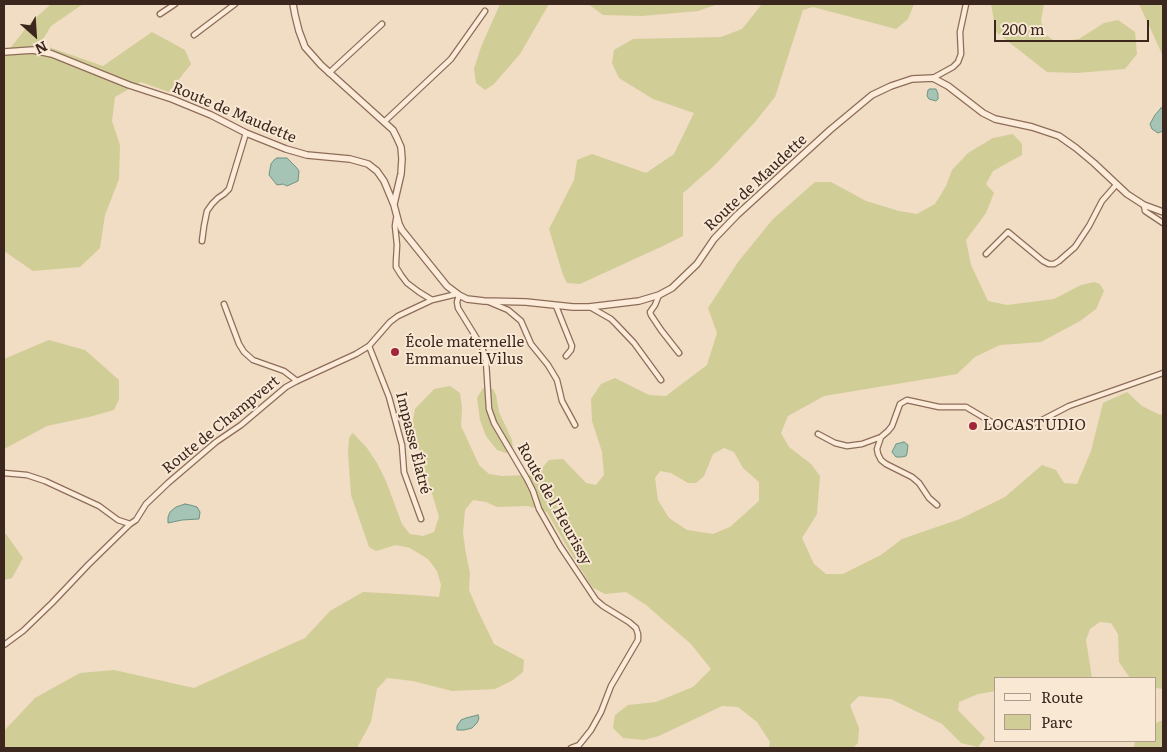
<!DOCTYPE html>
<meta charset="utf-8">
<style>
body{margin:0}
#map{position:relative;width:1167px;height:752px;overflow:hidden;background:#f1dcc4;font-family:Literata,serif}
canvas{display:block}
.frame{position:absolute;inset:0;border:5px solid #3c271e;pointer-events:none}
.legend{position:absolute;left:994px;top:677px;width:162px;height:65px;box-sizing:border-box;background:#f8e8d4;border:1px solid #ad9b8b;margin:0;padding:6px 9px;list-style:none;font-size:15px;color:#3c271e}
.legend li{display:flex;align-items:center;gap:10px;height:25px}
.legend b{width:25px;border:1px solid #ad9b8b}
.north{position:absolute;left:10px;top:10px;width:50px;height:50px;-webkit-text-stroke:4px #f8e8d4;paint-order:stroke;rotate:154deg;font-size:14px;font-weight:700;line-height:20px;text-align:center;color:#3c271e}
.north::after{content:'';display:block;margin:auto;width:18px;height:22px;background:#3c271e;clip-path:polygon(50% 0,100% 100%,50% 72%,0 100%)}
.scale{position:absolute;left:994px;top:20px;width:155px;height:22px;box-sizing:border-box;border:2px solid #3c271e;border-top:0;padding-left:6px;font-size:15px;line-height:18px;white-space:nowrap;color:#3c271e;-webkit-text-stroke:4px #f8e8d4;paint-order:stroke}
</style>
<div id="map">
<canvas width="1167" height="752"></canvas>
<div class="frame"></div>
<ul class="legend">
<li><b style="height:6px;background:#fbebd8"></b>Route</li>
<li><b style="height:14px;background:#d0cd97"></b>Parc</li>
</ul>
<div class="north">N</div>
<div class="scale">200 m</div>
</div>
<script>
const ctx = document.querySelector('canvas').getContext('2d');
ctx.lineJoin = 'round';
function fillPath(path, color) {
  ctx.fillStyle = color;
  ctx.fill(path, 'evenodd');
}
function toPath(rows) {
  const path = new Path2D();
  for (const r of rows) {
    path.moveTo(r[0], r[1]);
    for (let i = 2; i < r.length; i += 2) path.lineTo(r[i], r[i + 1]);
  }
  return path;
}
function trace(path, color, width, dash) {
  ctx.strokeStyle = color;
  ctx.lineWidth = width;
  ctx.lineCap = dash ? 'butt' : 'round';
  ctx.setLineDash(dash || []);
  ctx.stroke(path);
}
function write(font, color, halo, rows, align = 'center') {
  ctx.font = font + ' Literata,serif';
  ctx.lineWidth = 4;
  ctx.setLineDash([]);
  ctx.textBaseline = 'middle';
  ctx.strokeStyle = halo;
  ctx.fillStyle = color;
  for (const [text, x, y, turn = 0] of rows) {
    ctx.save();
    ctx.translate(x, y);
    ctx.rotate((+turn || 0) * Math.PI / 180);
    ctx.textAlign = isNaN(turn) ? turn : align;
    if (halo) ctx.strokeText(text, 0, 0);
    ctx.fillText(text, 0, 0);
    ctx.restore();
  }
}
const green = toPath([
 [51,4,83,4,51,26,40,44,103,66,152,32,185,50,191,64,169,92,141,82,115,97,112,121,120,145,119,179,105,215,100,248,80,267,33,271,4,251,4,56,30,23],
 [500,4,549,4,520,54,494,84,485,90,476,83,474,69,481,47],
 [588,4,718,4,698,11,642,16,603,15],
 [762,4,914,4,908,19,896,29,813,7,803,10,775,97,755,122,716,164,683,193,683,236,665,245,580,284,567,283,563,275,549,229,574,180,577,160,592,154,646,173,674,154,694,113,653,99,619,78,612,63,614,50,633,39,721,37,742,29],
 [991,4,1044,4,1041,21,1046,35,1056,42,1079,39,1104,23,1118,20,1135,32,1137,54,1125,69,1077,73,1047,72,996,32],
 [1139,4,1163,4,1163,56],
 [1013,134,1022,144,1022,155,993,171,986,184,994,193,986,213,966,240,971,265,988,301,1007,305,1054,299,1081,285,1094,282,1100,284,1104,291,1096,309,1080,321,1041,342,1000,345,975,357,957,374,824,396,788,416,781,433,789,447,811,464,820,476,817,514,802,538,814,564,826,574,843,574,881,555,902,539,960,519,1005,497,1042,465,1056,470,1064,483,1077,484,1091,451,1103,403,1127,392,1142,406,1158,414,1163,415,1163,689,1156,688,1156,678,1130,678,1119,662,1118,634,1111,623,1100,622,1090,629,1086,640,1092,678,996,678,996,691,978,694,959,702,958,710,985,738,978,747,961,743,942,724,891,699,859,696,850,705,859,728,858,743,853,748,769,748,770,742,757,722,738,707,722,706,659,736,644,740,623,738,613,728,615,715,628,705,656,702,693,687,711,669,691,644,646,605,626,592,605,594,592,587,570,552,547,512,528,506,497,507,486,502,473,500,465,510,463,533,466,554,470,573,469,590,478,611,494,644,524,660,523,672,513,680,495,689,452,691,413,681,387,678,377,689,371,722,357,748,4,748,4,731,35,698,80,673,114,670,194,688,305,638,330,611,363,592,416,595,439,597,441,585,437,571,428,559,410,548,396,545,376,551,369,547,351,495,348,453,349,438,352,434,353,433,367,448,377,463,386,481,402,524,410,534,423,536,434,532,439,517,412,426,415,409,434,389,450,386,460,393,462,408,461,426,479,465,489,474,502,476,531,475,535,476,549,460,563,459,586,483,596,485,604,475,602,452,592,421,591,399,601,384,615,378,649,395,666,396,707,365,717,333,708,308,738,262,773,219,815,182,831,182,866,201,899,211,917,214,935,204,946,186,952,170,968,153,993,138],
 [724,448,734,452,743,468,759,482,759,501,730,527,713,534,687,530,669,518,658,500,655,478,660,471,671,473,688,483,696,483,704,476,713,454],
 [49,340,85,350,119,380,119,399,114,410,89,417,47,426,4,449,4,359],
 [483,388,493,389,496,395,499,412,512,440,513,449,506,453,497,450,486,436,480,420,477,398],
 [4,533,6,534,23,558,12,578,4,580],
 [1163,720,1163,748,1134,748,1135,741,1156,741,1156,723]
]);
const water = toPath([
 [930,89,936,89,938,94,938,99,936,101,929,99,927,96,928,90,930,89],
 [1161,108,1163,108,1163,131,1158,133,1152,129,1150,124,1155,115,1161,108],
 [277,158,287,158,296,167,299,171,298,181,287,186,283,184,277,185,269,175,271,164,274,160,277,158],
 [904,442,908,445,907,453,906,456,902,457,896,457,892,452,896,444,904,442],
 [185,504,190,505,197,507,200,512,199,519,182,520,168,523,168,517,170,512,176,507,185,504],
 [478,715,479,718,477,723,472,728,464,730,457,730,457,726,461,720,466,718,478,715]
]);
const minor = toPath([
 [160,14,175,4],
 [194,35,235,4],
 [329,73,382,24],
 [933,78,953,67,958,62,961,54,960,32,966,4],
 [384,122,451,59,485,11],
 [1144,205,1145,211,1163,223],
 [396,219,395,226,397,245,396,262,396,267,401,275,407,283,419,292,432,300],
 [202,241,204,226,207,211,212,204,218,198,224,194,229,189,246,133],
 [986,254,1008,232,1043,261,1049,264,1054,264,1059,261,1075,247,1089,226,1102,201,1116,185],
 [459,295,457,302,458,308,482,347,486,361,489,409,494,423,527,479,533,491,539,509,560,546,596,600,603,606,629,622,636,628,638,634,638,640,635,645,611,686,601,712,591,730,579,745,571,748],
 [659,295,655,305,650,312,651,315,661,330,679,353],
 [489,302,508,310,521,321,531,344,548,365,557,380,562,401,575,425],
 [224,304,239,344,244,352,253,360,284,371,297,381],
 [556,306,572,346,571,350,566,356],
 [590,307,611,319,616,324,634,343,661,380],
 [369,346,389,397,402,445,404,472,421,519],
 [818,434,835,443,847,446,862,444,881,437,888,431,892,426,900,404,907,400,939,407,966,407,993,423,1008,424,1030,424,1042,420,1069,406,1163,373],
 [881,437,877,449,878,454,881,460,886,464,912,477,919,483,929,498,937,505],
 [4,473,27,475,45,481,99,506,118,520,130,524,136,520,146,504,168,483,216,442,241,425,286,387,297,381,356,354,369,346,390,322,398,316,432,300,457,294],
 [4,645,23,631,52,603,88,565,130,524]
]);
const tertiary = toPath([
 [293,4,295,15,299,31,305,47,321,65,393,130,397,138,401,147,402,159,401,174,394,204],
 [4,52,33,50,52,54,129,85,172,99,211,115,246,133,286,149,307,155,350,159,368,164,377,171,384,181,394,205,399,224,402,230,447,286,459,295,467,299,484,301,526,302,573,307,589,307,639,301,659,295,672,288,697,264,714,239,737,215,830,130,872,95,891,86,912,79,933,78,948,86,983,113,995,119,1032,127,1059,136,1076,148,1094,163,1127,194,1144,205,1163,212]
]);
const markers = [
 [395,352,5,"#a1253b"],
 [973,426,5,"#a1253b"]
];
const streetNames = [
 ["Route de Maudette",234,113,23],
 ["Route de Maudette",756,183,-43],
 ["Route de Champvert",221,425,-39],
 ["Impasse Élatré",413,443,76],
 ["Route de l'Heurissy",554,504,61]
];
const poiNames = [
 ["École maternelle",405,343],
 ["Emmanuel Vilus",405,360],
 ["LOCASTUDIO",983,426]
];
fillPath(green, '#d0cd97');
fillPath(water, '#a6c4b6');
trace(water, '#6c9383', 1);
trace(minor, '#8d6c59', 7);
trace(tertiary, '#8d6c59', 8);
trace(minor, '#fbebd8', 4.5);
trace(tertiary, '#fbebd8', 5.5);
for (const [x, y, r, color] of markers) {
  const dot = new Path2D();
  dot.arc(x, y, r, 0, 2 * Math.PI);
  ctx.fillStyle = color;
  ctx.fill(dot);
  trace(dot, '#f8e8d4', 2);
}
write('15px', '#3c271e', '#f8e8d4', streetNames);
write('15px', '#3c271e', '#f8e8d4', poiNames, 'left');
</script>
